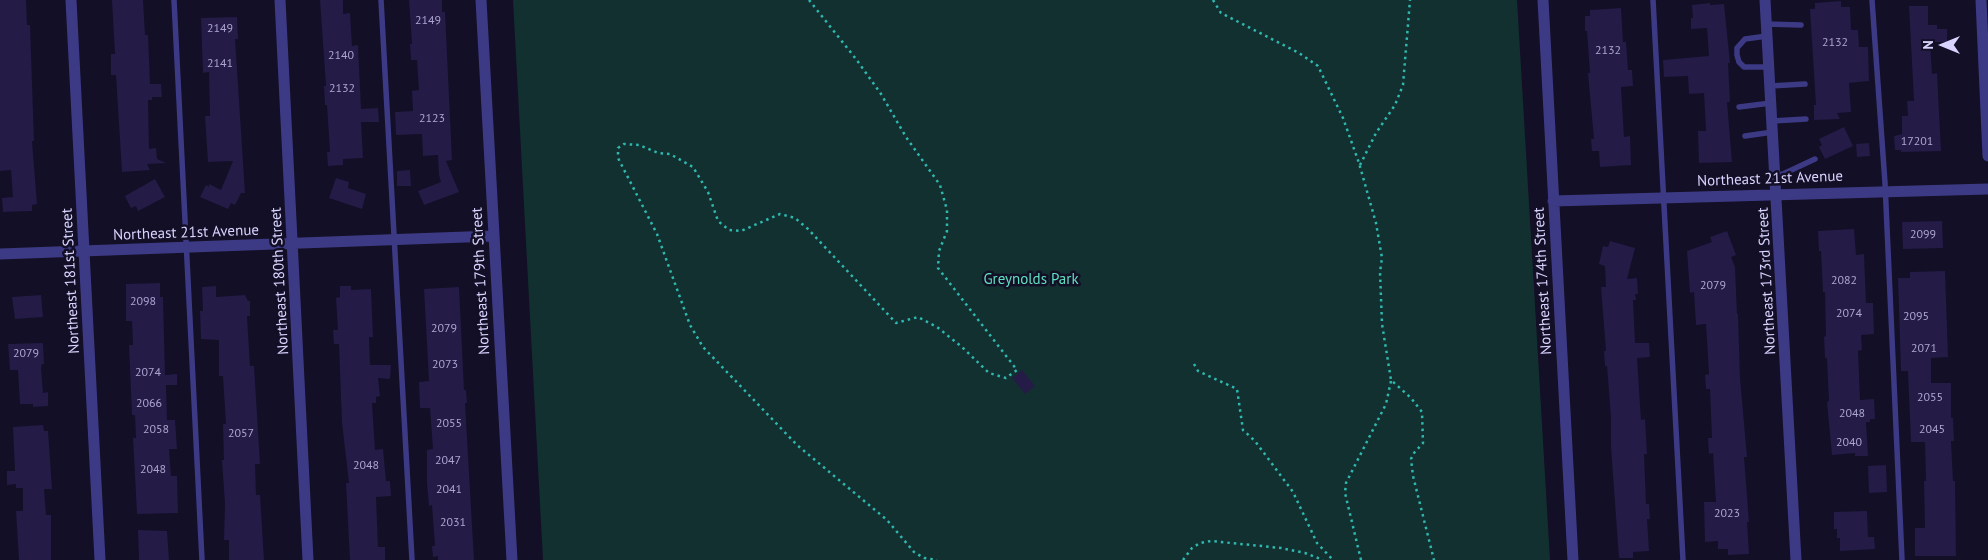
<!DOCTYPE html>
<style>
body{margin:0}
#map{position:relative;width:1988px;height:560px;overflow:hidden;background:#130f26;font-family:"PT Sans",sans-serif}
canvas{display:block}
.north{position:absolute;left:1918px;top:20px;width:50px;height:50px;-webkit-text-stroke:4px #130f26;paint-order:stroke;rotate:270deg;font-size:14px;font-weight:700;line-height:20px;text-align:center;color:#d9d4ff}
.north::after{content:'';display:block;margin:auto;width:18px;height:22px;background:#d9d4ff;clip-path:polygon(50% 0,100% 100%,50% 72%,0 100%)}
</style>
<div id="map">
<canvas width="1988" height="560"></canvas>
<div class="north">N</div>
</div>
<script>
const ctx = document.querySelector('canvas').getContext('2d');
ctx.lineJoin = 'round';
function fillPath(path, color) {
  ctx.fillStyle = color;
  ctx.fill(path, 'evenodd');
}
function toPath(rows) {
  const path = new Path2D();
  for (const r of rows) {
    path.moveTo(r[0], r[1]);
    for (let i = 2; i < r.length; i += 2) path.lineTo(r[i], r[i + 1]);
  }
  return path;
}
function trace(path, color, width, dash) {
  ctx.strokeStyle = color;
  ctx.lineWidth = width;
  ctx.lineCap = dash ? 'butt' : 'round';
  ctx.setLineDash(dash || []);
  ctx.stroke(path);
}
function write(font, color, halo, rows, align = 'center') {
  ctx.font = font + ' "PT Sans",sans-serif';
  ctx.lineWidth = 5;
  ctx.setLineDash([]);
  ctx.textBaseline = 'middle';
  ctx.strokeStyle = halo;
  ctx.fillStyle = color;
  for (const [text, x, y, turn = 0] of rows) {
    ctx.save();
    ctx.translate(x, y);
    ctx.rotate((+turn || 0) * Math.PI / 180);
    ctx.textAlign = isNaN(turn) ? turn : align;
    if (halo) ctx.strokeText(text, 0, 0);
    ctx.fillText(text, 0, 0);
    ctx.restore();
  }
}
const green = toPath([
 [513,0,1517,0,1550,560,543,560]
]);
const building = toPath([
 [0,0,26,0,27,25,30,25,34,141,32,141,37,204,32,205,32,211,3,212,2,198,13,197,11,170,0,171],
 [112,0,143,0,145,35,148,35,150,84,161,84,162,97,152,97,152,100,148,100,149,149,156,148,157,159,166,163,147,164,150,170,122,172,116,75,111,75,111,54,115,54],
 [320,0,343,0,343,14,350,13,352,46,358,45,361,109,378,108,379,122,361,122,363,158,343,159,343,165,328,166,327,152,330,152,327,105,325,105,324,86,326,86],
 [409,0,442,0,442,12,445,12,452,160,446,161,459,192,424,205,418,191,441,182,439,175,438,155,423,156,422,134,396,135,395,112,413,111,412,91,419,90,417,60,411,60,410,44,412,44],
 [1841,1,1841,7,1850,7,1851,30,1858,30,1859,47,1868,47,1869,81,1849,83,1851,112,1837,113,1840,119,1814,120,1814,105,1816,105,1810,9,1815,9,1815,3],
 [1710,3,1710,5,1724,4,1730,63,1728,63,1730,102,1727,102,1732,162,1699,163,1698,131,1706,131,1704,93,1689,94,1688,76,1664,77,1663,60,1709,56,1707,28,1691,29,1691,18,1693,18,1692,5],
 [1909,6,1928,6,1928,25,1937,25,1937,29,1947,29,1947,42,1930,42,1932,74,1937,73,1941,151,1901,152,1901,150,1895,150,1894,136,1902,134,1902,116,1908,116,1907,101,1914,101],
 [1621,8,1623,42,1626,42,1628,70,1632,70,1633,86,1621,87,1624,137,1630,136,1631,165,1600,167,1599,151,1592,151,1591,139,1594,139,1588,73,1590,73,1587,31,1585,31,1585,16,1590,16,1590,10],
 [237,17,238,39,235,39,245,193,241,193,235,205,231,203,228,209,200,197,206,185,209,187,209,184,221,190,233,161,208,162,205,116,210,116,209,72,203,73,201,18],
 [1844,127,1853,146,1825,159,1819,147,1822,145,1819,139],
 [1869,143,1870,156,1857,157,1856,144],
 [410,170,411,186,397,186,397,171],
 [336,178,349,182,348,188,366,194,362,209,329,198],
 [155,179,165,197,138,211,136,206,131,208,125,196],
 [1942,221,1943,248,1903,249,1902,222],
 [1854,229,1856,255,1864,254,1866,303,1873,303,1874,334,1861,335,1862,350,1858,351,1860,400,1874,399,1875,419,1870,419,1870,422,1866,422,1868,456,1855,456,1855,453,1832,455,1827,402,1829,401,1827,358,1825,358,1824,337,1826,336,1825,292,1823,292,1821,251,1819,251,1818,231],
 [1727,231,1736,255,1731,257,1735,267,1737,314,1738,314,1740,378,1747,457,1744,457,1749,522,1747,522,1749,554,1728,555,1728,549,1718,549,1718,541,1705,542,1704,502,1716,502,1713,453,1709,454,1708,438,1712,438,1710,389,1706,389,1705,375,1709,374,1706,324,1696,325,1694,292,1690,293,1687,251,1712,242,1710,237],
 [1610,241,1635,248,1627,279,1637,278,1638,294,1635,294,1636,300,1633,300,1635,343,1649,343,1650,357,1637,358,1641,420,1645,419,1647,454,1644,454,1646,504,1649,504,1650,519,1647,519,1649,551,1633,552,1633,558,1619,558,1611,447,1611,418,1607,366,1605,366,1604,351,1606,351,1601,287,1606,287,1605,266,1599,264,1603,246,1608,247],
 [1945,271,1948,357,1931,358,1931,383,1951,383,1951,418,1953,418,1954,441,1951,441,1953,481,1955,481,1956,556,1915,556,1915,528,1925,528,1924,481,1926,481,1925,442,1911,442,1908,371,1901,371,1898,278,1910,278,1910,272],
 [160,283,160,297,163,297,165,375,177,374,177,385,166,385,167,420,175,420,177,449,169,449,171,476,177,476,178,513,137,514,133,438,136,438,135,415,132,415,129,345,133,345,132,321,126,321,126,284],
 [216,286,216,297,245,295,248,301,250,301,250,316,247,316,250,366,254,366,260,464,255,464,256,495,260,495,264,560,229,560,229,540,224,540,225,504,222,460,224,460,223,424,226,424,223,376,219,376,219,340,201,339,200,311,203,311,202,287],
 [340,286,351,286,351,290,371,289,373,337,369,337,370,365,391,365,390,379,378,378,380,396,376,397,376,403,372,403,375,450,383,449,386,481,390,481,391,496,376,497,378,547,385,547,385,560,350,560,346,483,349,483,342,423,339,344,334,344,333,330,338,330,336,298,340,297],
 [459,287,464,390,466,390,467,403,465,403,474,560,438,560,438,556,433,557,432,546,435,546,432,505,429,506,427,483,427,450,433,449,430,408,420,408,419,382,429,381,424,289],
 [41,295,43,317,15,319,12,297],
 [43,343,44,364,42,364,41,368,43,393,48,392,48,406,33,407,33,404,20,404,18,370,10,370,8,344],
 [1022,370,1035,386,1025,394,1012,378],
 [43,425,44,431,48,431,50,459,52,489,44,489,46,515,51,515,51,560,19,560,16,511,23,511,23,488,16,488,16,484,7,485,7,471,15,471,13,427],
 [1886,465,1887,492,1869,493,1868,466],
 [1867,511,1868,537,1874,537,1875,549,1840,551,1840,538,1837,538,1837,529,1834,529,1834,512],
 [138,530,167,531,169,560,139,560]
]);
const path = toPath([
 [809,0,856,59,881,94,906,137,940,185,947,210,947,231,939,251,938,268,1017,370,1006,378,989,373,962,347,937,327,918,317,896,323,808,229,795,218,780,214,741,231,729,230,718,221,708,192,693,167,670,154,658,153,639,145,624,144,618,148,618,158,657,234,690,325,703,347,797,445,887,520,914,552,924,558,937,560],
 [1213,0,1221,13,1299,53,1318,66,1343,118,1359,163,1376,223,1382,258,1380,272,1382,324,1391,380,1411,398,1422,412,1423,443,1414,453,1411,459,1413,476,1434,560],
 [1360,165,1376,133,1395,105,1403,85,1410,0],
 [1194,364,1198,371,1237,389,1243,430,1255,441,1293,492,1317,543,1333,560],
 [1183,560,1192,548,1200,543,1211,541,1281,548,1305,553,1323,560],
 [1361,560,1345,493,1346,483,1386,404,1391,381]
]);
const lane = toPath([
 [174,0,202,560],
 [381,0,412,560],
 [1653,0,1683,560],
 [1872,0,1885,183,1902,560],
 [1766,24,1801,25],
 [1767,36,1745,39,1737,48,1737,55,1739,62,1744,67,1769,67],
 [1770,86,1805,84],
 [1739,107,1771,103],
 [1772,121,1806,119],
 [1745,136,1773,132],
 [1776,175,1783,174,1815,159]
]);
const street = toPath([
 [71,0,100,560],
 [280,0,308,560],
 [481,0,512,560],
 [1543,0,1573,560],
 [1765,0,1796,560],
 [1981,0,1988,156],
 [1553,201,1988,189],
 [0,254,493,236]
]);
const numberNames = [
 ["2149",428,21],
 ["2149",220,29],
 ["2132",1835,43],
 ["2132",1608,51],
 ["2140",341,56],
 ["2141",220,64],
 ["2132",342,89],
 ["2123",432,119],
 ["17201",1917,142],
 ["2099",1923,235],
 ["2082",1844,281],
 ["2079",1713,286],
 ["2098",143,302],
 ["2074",1849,314],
 ["2095",1916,317],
 ["2079",444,329],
 ["2071",1924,349],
 ["2079",26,354],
 ["2073",445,365],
 ["2074",148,373],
 ["2055",1930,398],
 ["2066",149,404],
 ["2048",1852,414],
 ["2055",449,424],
 ["2058",156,430],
 ["2045",1932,430],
 ["2057",241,434],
 ["2040",1849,443],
 ["2047",448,461],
 ["2048",366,466],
 ["2048",153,470],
 ["2041",449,490],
 ["2023",1727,514],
 ["2031",453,523]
];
const streetNames = [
 ["Northeast 21st Avenue",1770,179,-2],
 ["Northeast 21st Avenue",186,233,-2],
 ["Northeast 181st Street",71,281,-93],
 ["Northeast 180th Street",280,281,-93],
 ["Northeast 179th Street",481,281,-93],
 ["Northeast 174th Street",1543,281,-93],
 ["Northeast 173rd Street",1767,281,-93]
];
const parkNames = [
 ["Greynolds Park",1031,280]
];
fillPath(green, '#12302f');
fillPath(building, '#241b47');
trace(path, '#2fb8b0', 2.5, [2.5, 4]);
trace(lane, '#3d3a85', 5.5);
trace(street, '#3d3a85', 11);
write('12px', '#aca6d1', null, numberNames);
write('15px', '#d9d4ff', '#130f26', streetNames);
write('15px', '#5fe0c0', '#130f26', parkNames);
</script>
